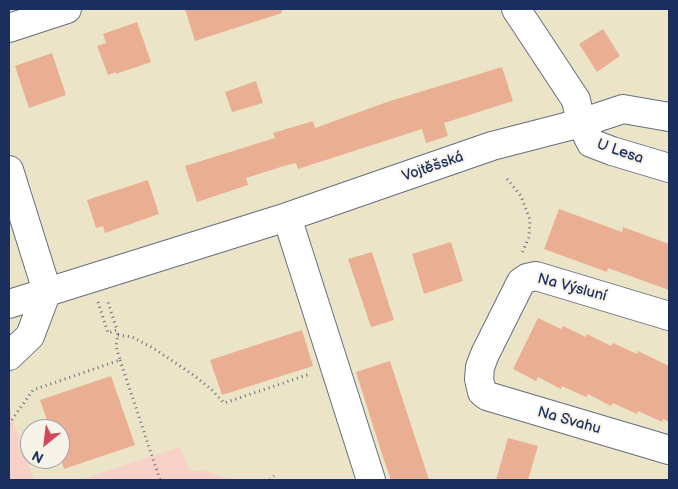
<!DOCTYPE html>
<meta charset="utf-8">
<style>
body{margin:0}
#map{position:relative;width:678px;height:489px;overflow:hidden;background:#ece4c6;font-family:"Balsamiq Sans",sans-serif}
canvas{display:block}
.frame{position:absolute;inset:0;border:10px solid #1b2f5e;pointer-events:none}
.north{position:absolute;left:20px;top:419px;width:50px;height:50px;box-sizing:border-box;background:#f7f3e8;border:1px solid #9fa5b1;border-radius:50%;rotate:209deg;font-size:14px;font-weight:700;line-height:20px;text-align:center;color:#1b2f5e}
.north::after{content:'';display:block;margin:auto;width:18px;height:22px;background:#d1495b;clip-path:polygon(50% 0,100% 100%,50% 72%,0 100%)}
</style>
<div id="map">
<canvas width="678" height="489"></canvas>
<div class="frame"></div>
<div class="north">N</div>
</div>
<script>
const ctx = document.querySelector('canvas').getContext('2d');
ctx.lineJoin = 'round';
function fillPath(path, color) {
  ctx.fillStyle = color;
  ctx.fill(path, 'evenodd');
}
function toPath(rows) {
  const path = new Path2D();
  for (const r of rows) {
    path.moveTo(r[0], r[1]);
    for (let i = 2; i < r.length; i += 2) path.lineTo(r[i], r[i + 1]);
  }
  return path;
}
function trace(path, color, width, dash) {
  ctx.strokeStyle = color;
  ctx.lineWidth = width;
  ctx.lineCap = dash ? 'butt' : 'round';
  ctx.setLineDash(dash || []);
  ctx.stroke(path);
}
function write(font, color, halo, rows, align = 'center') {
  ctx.font = font + ' "Balsamiq Sans",sans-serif';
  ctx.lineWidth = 4;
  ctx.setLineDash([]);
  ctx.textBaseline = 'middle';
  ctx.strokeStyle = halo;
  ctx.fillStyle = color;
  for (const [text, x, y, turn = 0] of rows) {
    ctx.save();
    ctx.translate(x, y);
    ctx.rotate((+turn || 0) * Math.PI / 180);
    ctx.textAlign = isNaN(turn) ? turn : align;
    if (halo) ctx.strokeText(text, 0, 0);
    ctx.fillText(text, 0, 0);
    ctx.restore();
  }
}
const built = toPath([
 [9,408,12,419,34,480,9,480],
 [180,447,190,471,203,471,234,480,80,480]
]);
const building = toPath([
 [185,9,282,9,282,13,195,41],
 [137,22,151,62,116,74,116,72,108,75,97,46,106,43,103,34],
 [603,29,620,56,597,72,579,44],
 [52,53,66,95,29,108,15,66],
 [502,67,513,101,444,123,448,136,426,143,422,129,298,169,296,163,284,166,246,178,248,185,197,202,185,166,275,138,273,133,313,121,315,128,390,101],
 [256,81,263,103,232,112,225,92],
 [148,180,159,214,105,233,103,226,96,228,87,200],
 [559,209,622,232,623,227,669,244,669,290,608,268,607,272,544,249],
 [451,242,463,281,424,294,412,254],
 [372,252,394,320,371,327,348,259],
 [538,318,561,329,563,326,586,337,587,334,611,346,613,343,637,354,638,351,669,366,669,422,663,419,662,422,638,411,637,414,613,403,611,406,588,394,586,397,562,386,561,389,538,377,536,381,513,369],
 [302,330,313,366,222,395,210,360],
 [390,361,429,480,391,480,383,457,356,372],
 [111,376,135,445,64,469,60,457,60,429,50,429,40,400],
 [508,438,538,446,528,480,496,480]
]);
const path = toPath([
 [507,179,521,196,530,220,529,237,522,253],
 [98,302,108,333,117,330,107,299],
 [118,335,132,337,153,348,192,374,211,389,224,403,310,374],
 [120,360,160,480],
 [9,424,33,390,120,360,116,346,118,335,117,330],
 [270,480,274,476]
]);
const minor = toPath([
 [516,9,576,100,581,123,591,143,612,151,669,168],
 [9,28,67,9],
 [9,170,47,291],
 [287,217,371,480],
 [9,304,287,217,492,146,581,123,623,109,669,117],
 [669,316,536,276,527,278,521,282,485,354,480,367,479,379,482,392,487,396,669,450],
 [9,356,30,336,47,291]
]);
const streetNames = [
 ["U Lesa",620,152,19],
 ["Vojtěšská",433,167,-19],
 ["Na Výsluní",572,288,15],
 ["Na Svahu",569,421,16]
];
fillPath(built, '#f7d1c7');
fillPath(building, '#eaaf93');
trace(minor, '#646e82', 30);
trace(path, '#646e82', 3, [1, 4]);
trace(minor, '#fff', 28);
write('15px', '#1b2f5e', '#f7f3e8', streetNames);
</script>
